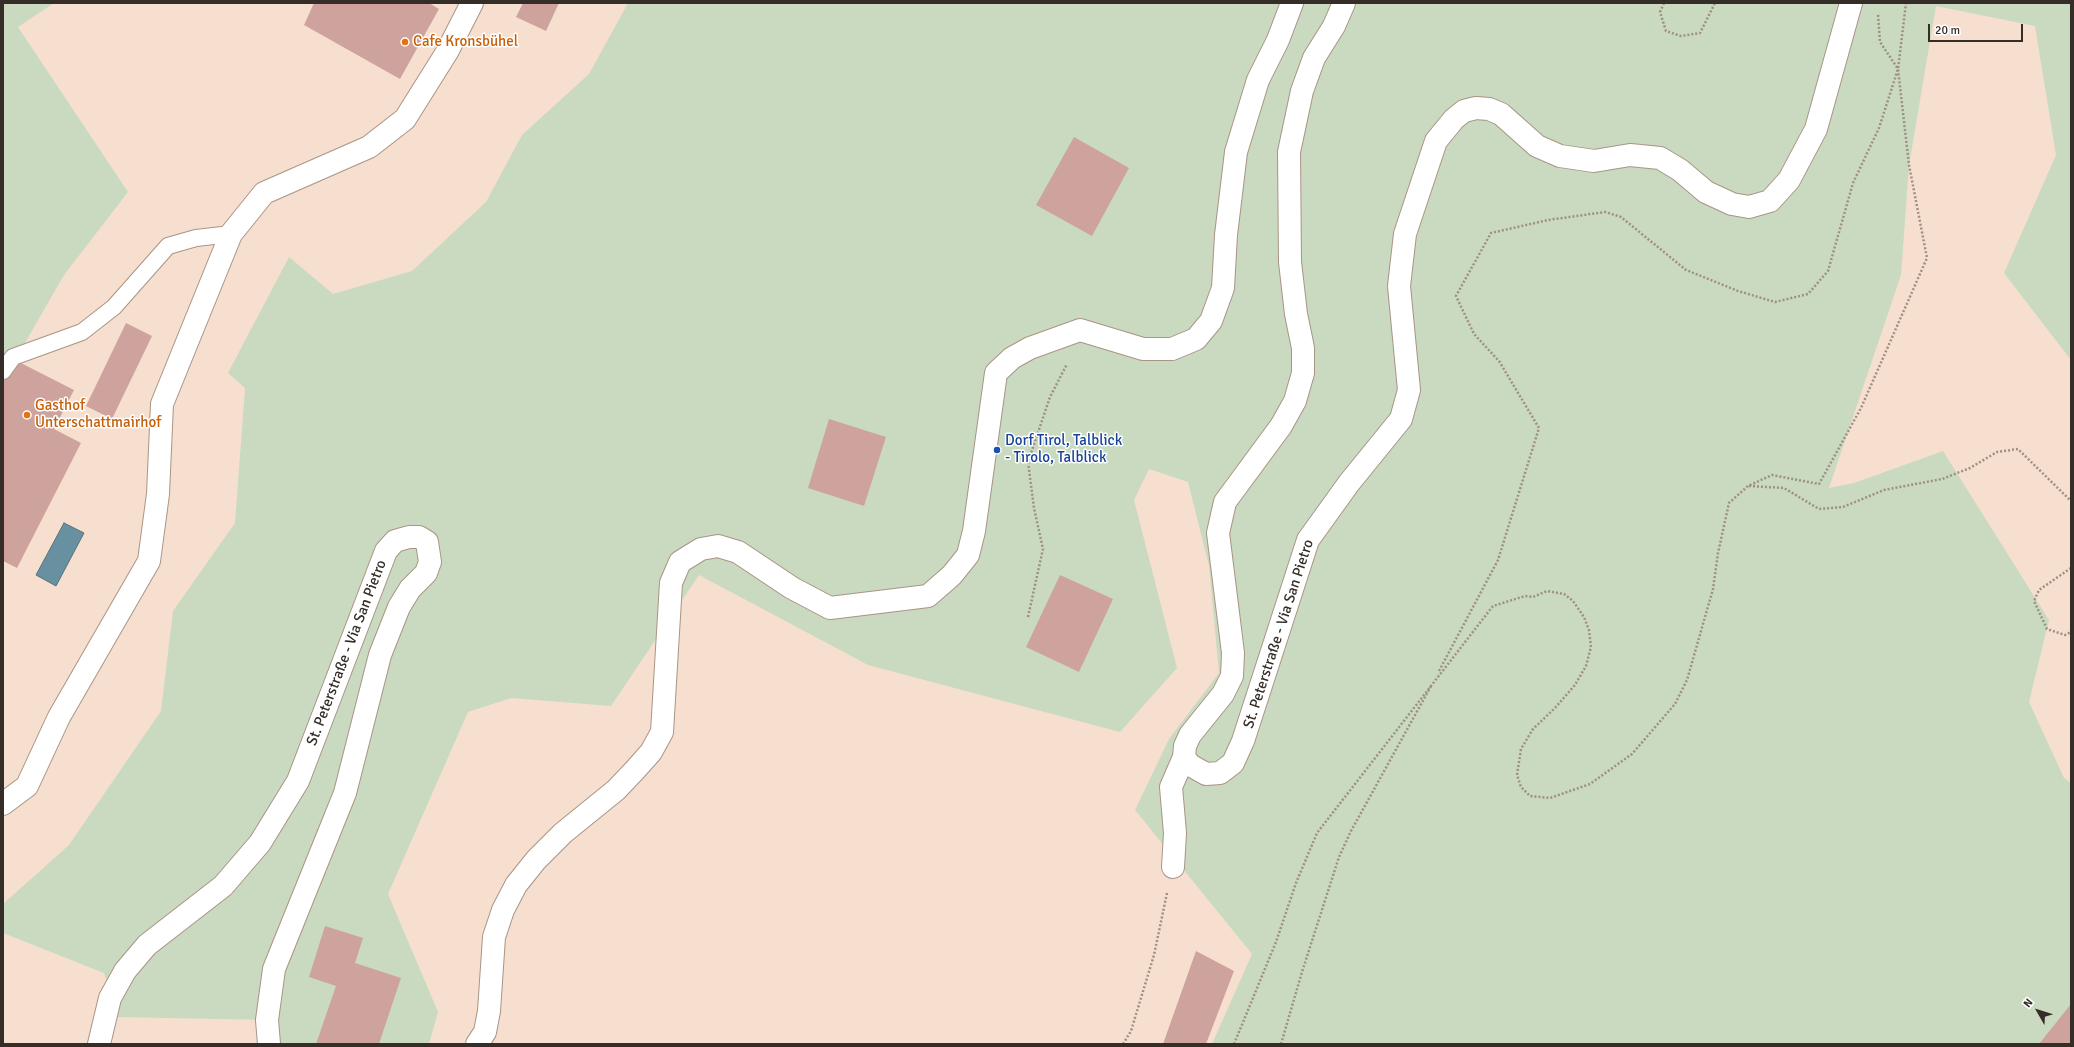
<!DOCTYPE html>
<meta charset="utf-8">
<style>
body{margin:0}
#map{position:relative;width:2074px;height:1047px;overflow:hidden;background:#f6dfcf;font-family:Signika,sans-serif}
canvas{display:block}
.frame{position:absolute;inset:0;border:4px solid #352d27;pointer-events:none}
.north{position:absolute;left:2018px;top:991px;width:40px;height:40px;-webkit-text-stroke:3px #fff;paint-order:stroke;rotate:309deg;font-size:11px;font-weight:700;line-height:16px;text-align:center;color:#352d27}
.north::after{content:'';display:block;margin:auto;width:14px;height:18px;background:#352d27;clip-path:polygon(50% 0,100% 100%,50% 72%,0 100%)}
.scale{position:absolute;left:1928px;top:24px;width:95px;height:18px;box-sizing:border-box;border:2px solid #352d27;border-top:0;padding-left:5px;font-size:12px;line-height:14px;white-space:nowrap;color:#352d27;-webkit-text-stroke:3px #fff;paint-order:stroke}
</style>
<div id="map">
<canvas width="2074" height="1047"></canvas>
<div class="frame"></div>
<div class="north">N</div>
<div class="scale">20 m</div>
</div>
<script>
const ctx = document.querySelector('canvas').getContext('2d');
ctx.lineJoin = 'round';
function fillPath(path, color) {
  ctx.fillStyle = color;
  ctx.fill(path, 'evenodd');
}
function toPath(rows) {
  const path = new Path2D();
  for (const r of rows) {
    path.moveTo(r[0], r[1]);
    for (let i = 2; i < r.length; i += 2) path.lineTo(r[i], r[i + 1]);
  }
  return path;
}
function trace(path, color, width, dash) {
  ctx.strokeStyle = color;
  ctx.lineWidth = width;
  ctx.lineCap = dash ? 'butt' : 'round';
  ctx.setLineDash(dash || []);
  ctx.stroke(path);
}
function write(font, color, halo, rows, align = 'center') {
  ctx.font = font + ' Signika,sans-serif';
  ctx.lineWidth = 3;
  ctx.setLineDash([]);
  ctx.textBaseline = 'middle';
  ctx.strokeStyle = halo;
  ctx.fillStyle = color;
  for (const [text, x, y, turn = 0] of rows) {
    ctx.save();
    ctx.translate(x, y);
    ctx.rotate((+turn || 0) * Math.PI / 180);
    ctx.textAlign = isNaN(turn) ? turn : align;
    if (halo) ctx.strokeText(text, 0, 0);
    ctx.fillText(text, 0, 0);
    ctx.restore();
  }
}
const green = toPath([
 [3,3,54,3,18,27,128,192,64,275,3,381],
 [628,3,2071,3,2071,360,2004,273,2056,155,2035,26,1936,6,1909,165,1901,275,1829,488,1854,483,1943,451,2049,620,2029,702,2064,778,2071,783,2071,1044,1212,1044,1252,954,1135,810,1169,739,1219,673,1209,566,1188,482,1149,469,1134,500,1177,668,1120,732,868,665,699,575,611,706,511,698,468,712,388,894,438,1012,429,1044,269,1044,267,1020,117,1017,104,973,3,933,3,904,69,845,161,711,173,611,235,523,245,388,228,373,250,331,289,257,333,294,412,271,486,202,522,135,589,74]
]);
const water = toPath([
 [64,523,84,533,56,586,36,575,64,523]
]);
const building = toPath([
 [314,3,429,3,439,9,400,79,304,25],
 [523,3,559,3,546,31,516,17],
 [1074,137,1129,168,1092,236,1036,205],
 [126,323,152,336,112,419,86,406],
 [13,359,74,390,54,429,81,443,17,568,3,561,3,379],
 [829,419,886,437,864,506,808,488],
 [1060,575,1113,599,1079,672,1026,647],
 [325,926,363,938,355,963,401,978,379,1044,316,1044,336,986,309,977],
 [1196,951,1234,971,1206,1044,1163,1044],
 [2071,1004,2071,1044,2039,1044]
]);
const path = toPath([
 [1664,3,1660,12,1666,31,1681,36,1700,33,1715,3],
 [1749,486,1784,488,1819,509,1843,507,1884,490,1942,479,1970,468,1997,452,2018,449,2071,501],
 [2071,568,2039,590,2034,601,2047,629,2065,635,2071,632],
 [1028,617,1043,549,1034,508,1028,462,1050,397,1067,364],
 [1439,671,1498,560,1539,428,1499,361,1474,334,1456,296,1491,233,1548,220,1605,212,1621,217,1686,270,1738,291,1775,302,1808,294,1828,271,1853,183,1879,128,1898,69,1906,3],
 [1123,1044,1131,1031,1154,955,1167,893],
 [1234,1044,1276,942,1296,883,1317,833,1493,606,1525,596,1533,597,1547,591,1564,594,1573,601,1584,617,1589,630,1591,647,1586,666,1575,685,1555,708,1533,729,1521,749,1517,775,1521,787,1530,796,1550,798,1590,784,1632,754,1675,704,1687,680,1713,589,1718,553,1729,503,1748,486,1772,475,1819,484,1861,408,1927,258,1909,165,1898,69,1880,42,1878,14],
 [1281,1044,1302,972,1339,857,1351,831,1431,686]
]);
const lane = toPath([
 [3,371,13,357,82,332,114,307,168,246,196,238,231,234]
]);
const street = toPath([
 [1344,3,1334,26,1314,58,1302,91,1289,152,1290,262,1296,314,1303,348,1303,373,1295,401,1281,426,1225,502,1218,533,1233,653,1232,676,1223,694,1190,735,1185,746,1184,757,1190,765,1206,774,1220,773,1233,763,1243,741,1308,540,1349,483,1401,419,1409,390,1399,286,1405,234,1436,141,1454,119,1464,111,1476,108,1489,109,1501,114,1537,146,1560,156,1594,161,1630,155,1660,158,1680,170,1706,192,1732,204,1749,207,1770,201,1789,180,1816,129,1851,3],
 [3,804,27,786,59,717,149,561,158,494,162,404,231,234,264,193,369,147,405,119,447,52,472,3],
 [1173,867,1175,833,1171,787,1184,757],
 [99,1044,110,998,125,971,147,945,223,886,260,843,298,781,386,551,395,541,409,537,419,537,427,542,430,562,426,573,410,589,399,607,380,655,345,793,274,969,267,1020,269,1044],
 [477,1044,485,1032,489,1011,494,937,503,910,516,885,536,860,563,833,616,790,635,770,651,752,662,732,671,583,680,562,701,549,718,546,738,552,792,588,830,608,928,596,952,575,968,555,974,531,996,373,1012,358,1030,348,1080,330,1143,349,1172,349,1196,339,1211,321,1223,288,1226,235,1236,152,1258,80,1278,40,1292,3]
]);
const markers = [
 [405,42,4,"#e8710a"],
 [27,415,4,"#e8710a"],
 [997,450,4,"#1a4fb4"]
];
const foodNames = [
 ["Cafe Kronsbühel",413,42],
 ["Gasthof",35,406],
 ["Unterschattmairhof",35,423]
];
const transitNames = [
 ["Dorf Tirol, Talblick",1005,441],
 ["- Tirolo, Talblick",1005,458]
];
const streetNames = [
 ["St. Peterstraße - Via San Pietro",1279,634,-72],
 ["St. Peterstraße - Via San Pietro",347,653,-69]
];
fillPath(green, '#c9dac0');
fillPath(water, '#6790a1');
trace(water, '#58727c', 1);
fillPath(building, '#cea39d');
trace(lane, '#a99485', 18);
trace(street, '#a99485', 24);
trace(path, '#9f8f83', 2.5, [2, 2]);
trace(lane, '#fff', 16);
trace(street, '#fff', 22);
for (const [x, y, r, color] of markers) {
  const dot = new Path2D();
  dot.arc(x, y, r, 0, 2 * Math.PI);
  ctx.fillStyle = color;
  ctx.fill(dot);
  trace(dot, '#fff', 1.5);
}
write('15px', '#c56008', '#fff', foodNames, 'left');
write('15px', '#164399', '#fff', transitNames, 'left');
write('15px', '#352d27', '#fff', streetNames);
</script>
